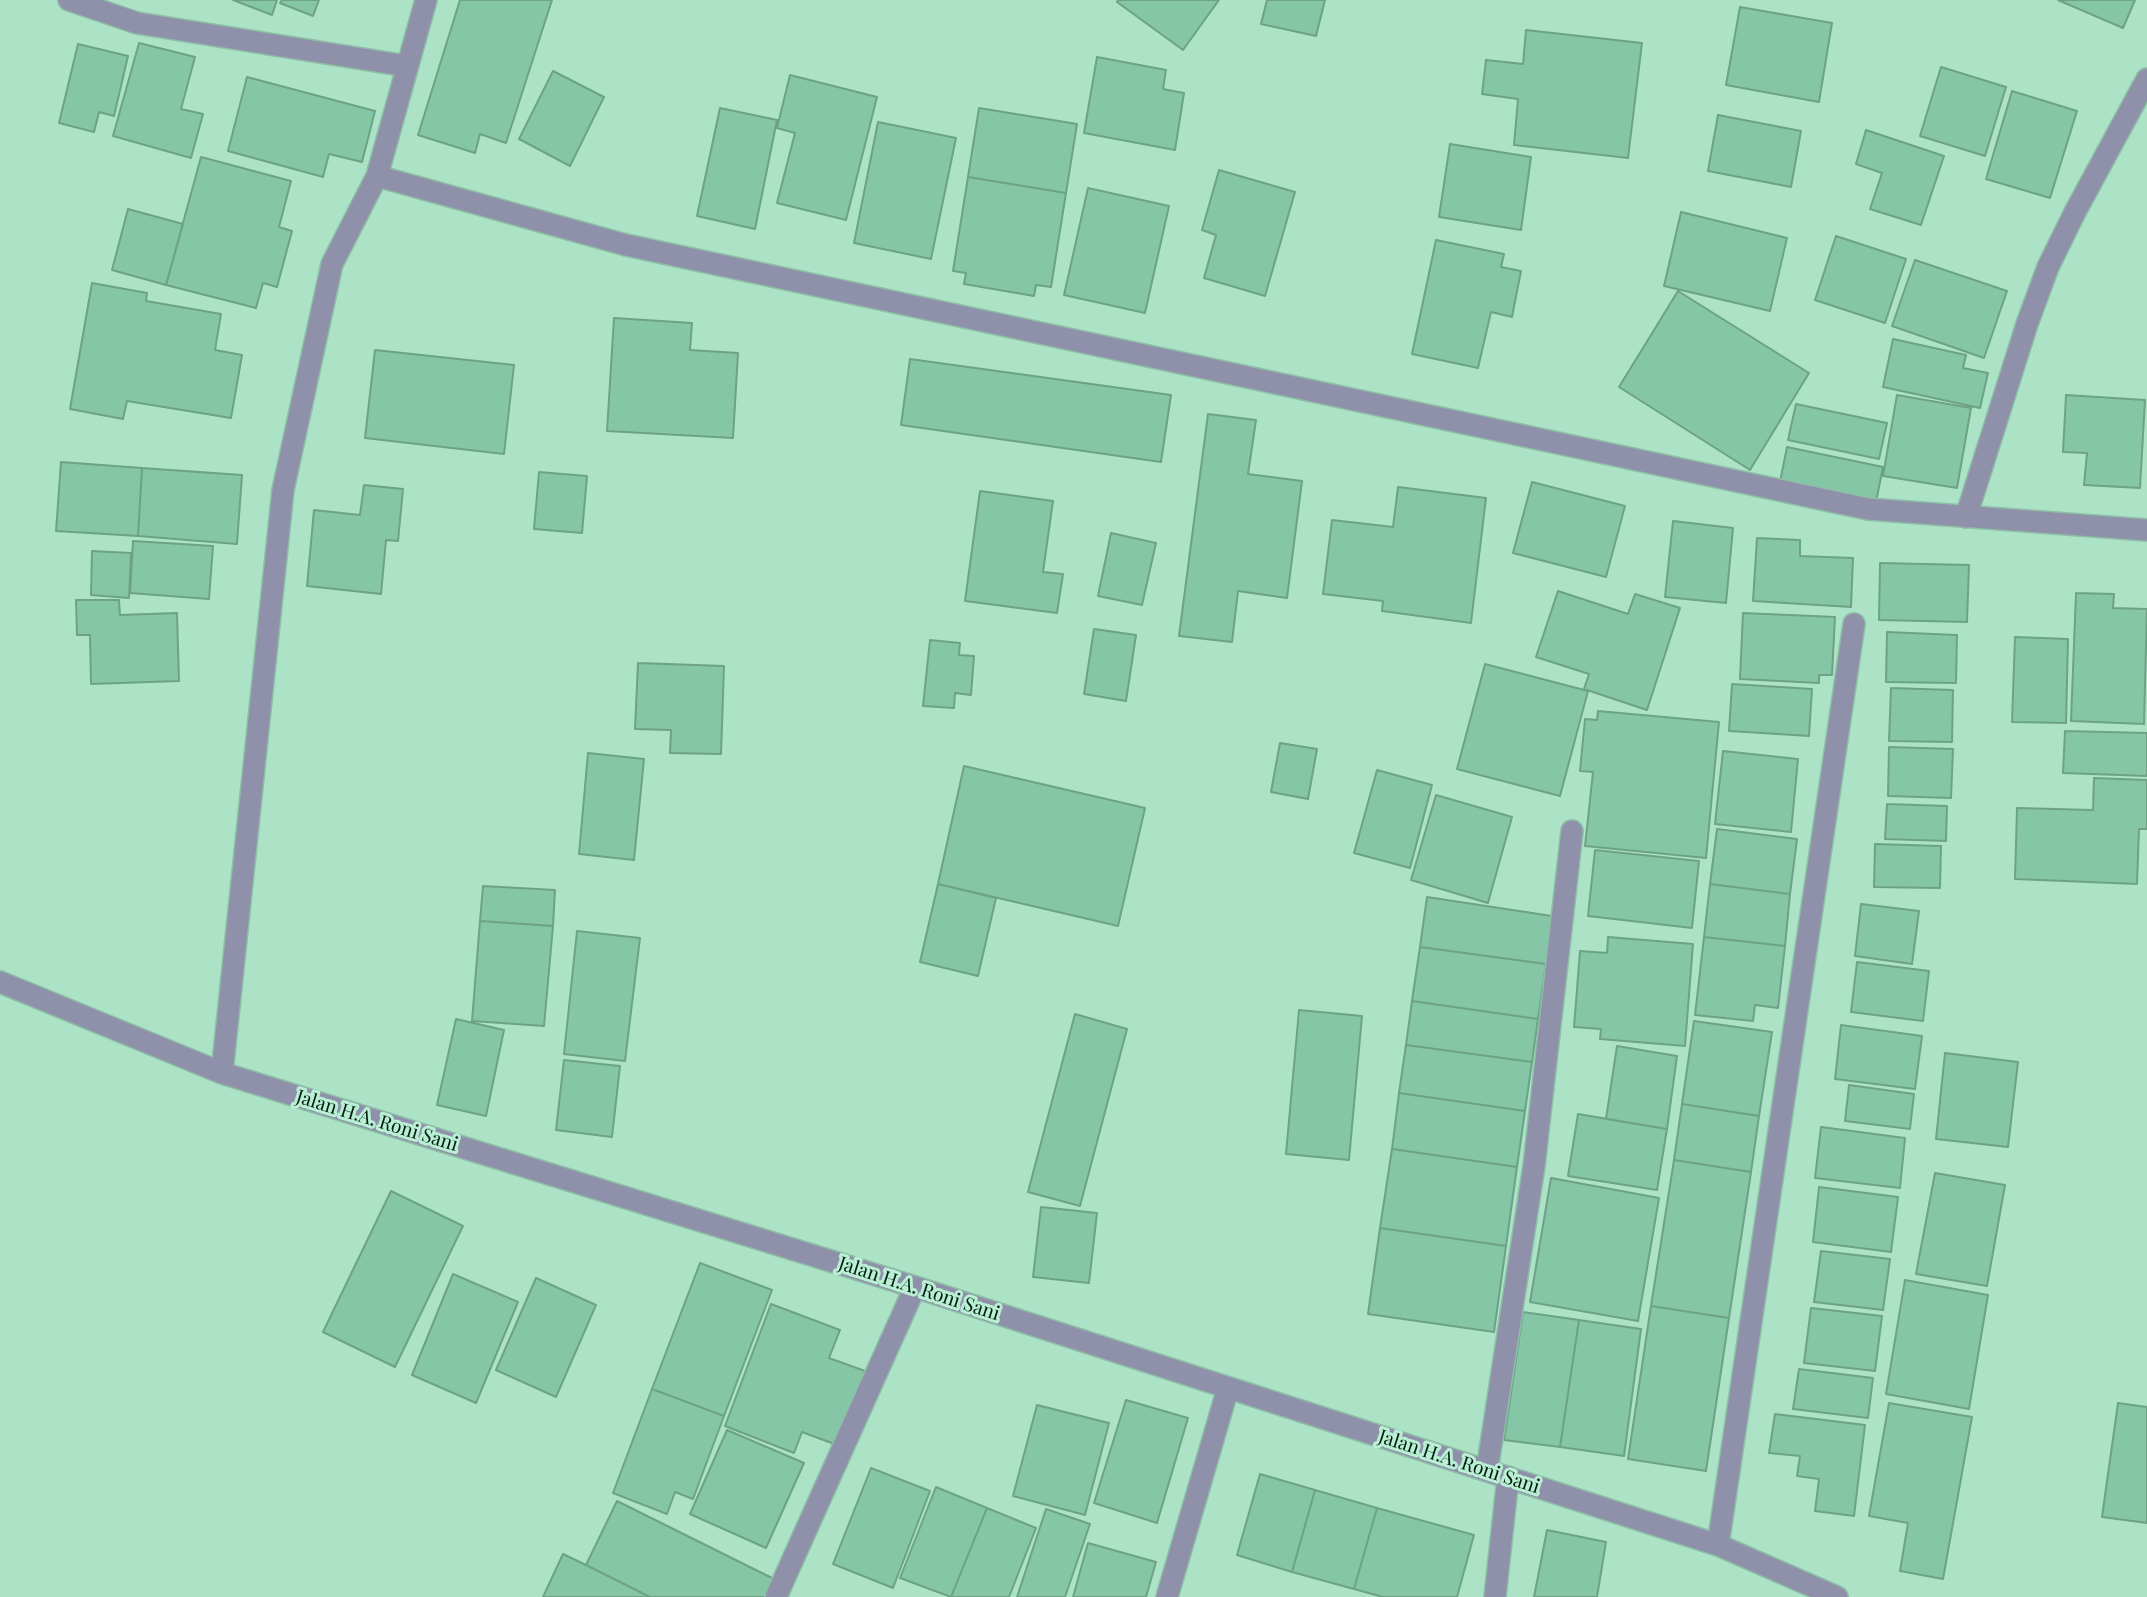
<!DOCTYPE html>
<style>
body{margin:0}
canvas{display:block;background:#ace3c7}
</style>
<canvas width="2147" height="1597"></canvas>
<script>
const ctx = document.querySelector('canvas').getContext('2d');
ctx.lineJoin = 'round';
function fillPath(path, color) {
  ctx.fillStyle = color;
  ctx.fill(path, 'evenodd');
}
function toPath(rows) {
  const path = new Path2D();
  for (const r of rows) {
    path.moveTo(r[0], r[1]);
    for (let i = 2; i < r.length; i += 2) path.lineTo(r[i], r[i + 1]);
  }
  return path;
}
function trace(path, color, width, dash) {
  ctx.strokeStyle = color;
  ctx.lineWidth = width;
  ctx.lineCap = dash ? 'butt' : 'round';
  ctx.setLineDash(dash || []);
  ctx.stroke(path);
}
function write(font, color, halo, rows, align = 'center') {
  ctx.font = font + ' "Playfair Display",serif';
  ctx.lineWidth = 6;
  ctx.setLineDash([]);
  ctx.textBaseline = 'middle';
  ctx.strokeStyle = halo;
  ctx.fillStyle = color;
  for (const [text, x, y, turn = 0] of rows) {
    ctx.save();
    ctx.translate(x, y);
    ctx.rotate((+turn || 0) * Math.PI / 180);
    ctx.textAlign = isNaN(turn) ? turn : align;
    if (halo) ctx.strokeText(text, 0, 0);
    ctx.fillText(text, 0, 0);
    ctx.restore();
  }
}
const building = toPath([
 [233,0,277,0,272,15,233,0],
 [282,0,319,0,313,16,280,3,282,0],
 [460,0,552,0,506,143,480,134,475,153,418,135,460,0],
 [1118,0,1219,0,1183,50,1117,2,1118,0],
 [1267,0,1325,0,1316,36,1261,24,1267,0],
 [2058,0,2135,0,2123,28,2058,0],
 [1740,7,1832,23,1819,102,1726,85,1740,7],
 [1526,30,1642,43,1628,158,1514,145,1518,99,1482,94,1486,60,1523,64,1526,30],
 [139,43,195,57,181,109,203,114,191,158,113,136,139,43],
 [78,44,128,56,114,116,99,112,94,132,59,123,78,44],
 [1097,57,1166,70,1163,89,1184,93,1175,150,1084,133,1097,57],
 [1941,67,2006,87,1985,156,1920,136,1941,67],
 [553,71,604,97,570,166,519,139,553,71],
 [790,75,877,97,846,220,777,203,795,133,777,128,790,75],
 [247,77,375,111,362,162,329,154,323,177,228,151,247,77],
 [2012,91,2077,111,2050,198,1986,179,2012,91],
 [720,108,777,120,755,229,697,216,720,108],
 [979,108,1077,124,1066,193,968,177,979,108],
 [1718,115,1801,131,1791,187,1708,171,1718,115],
 [878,122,956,138,931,259,854,243,878,122],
 [1866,130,1944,156,1921,225,1870,209,1882,173,1856,164,1866,130],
 [1450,144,1531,157,1521,230,1439,217,1450,144],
 [201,157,291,181,279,227,292,231,277,287,263,283,256,308,166,285,201,157],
 [1219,170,1295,192,1265,296,1204,278,1216,235,1202,230,1219,170],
 [968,177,1066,193,1051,287,1036,285,1034,296,964,284,966,273,953,271,968,177],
 [1088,188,1169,206,1145,313,1064,295,1088,188],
 [128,209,183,224,166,285,112,270,128,209],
 [1681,212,1787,238,1770,311,1664,286,1681,212],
 [1836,236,1906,259,1885,323,1815,300,1836,236],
 [1436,240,1504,254,1501,267,1521,271,1512,317,1491,312,1478,368,1412,354,1436,240],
 [1915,260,2007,291,1984,358,1892,326,1915,260],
 [92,283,147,293,146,301,221,314,215,350,242,355,231,418,127,401,123,419,70,409,92,283],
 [1678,291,1809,373,1750,470,1619,387,1678,291],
 [614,318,692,323,690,350,738,353,733,438,607,431,614,318],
 [1893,339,1966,355,1963,368,1988,373,1980,408,1883,387,1893,339],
 [375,350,514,365,504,454,365,438,375,350],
 [910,359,1171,395,1161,462,901,425,910,359],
 [1897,395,1971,408,1957,488,1883,476,1897,395],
 [2066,395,2145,400,2140,488,2084,485,2087,453,2063,452,2066,395],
 [1796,404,1887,423,1879,459,1788,440,1796,404],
 [1208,414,1256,420,1248,474,1302,481,1287,598,1238,591,1232,642,1179,636,1208,414],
 [1787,447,1883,467,1876,502,1780,482,1787,447],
 [61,462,142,468,138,536,56,531,61,462],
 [142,468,242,475,237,544,138,536,142,468],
 [539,472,587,476,582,533,534,529,539,472],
 [1532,482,1625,506,1606,577,1513,553,1532,482],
 [364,485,403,489,398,541,386,540,381,594,307,586,314,510,360,515,364,485],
 [1398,487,1486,498,1471,623,1382,611,1383,601,1323,594,1332,520,1393,527,1398,487],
 [980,491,1053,501,1043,572,1063,574,1057,613,965,601,980,491],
 [1673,521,1733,528,1726,603,1665,597,1673,521],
 [1111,533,1156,543,1142,605,1098,596,1111,533],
 [1757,538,1800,540,1800,556,1853,558,1851,607,1753,601,1757,538],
 [133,541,213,546,209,599,130,593,133,541],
 [92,551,131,553,129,598,91,595,92,551],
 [1880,563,1969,565,1967,622,1879,620,1880,563],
 [1558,591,1628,614,1635,594,1680,608,1647,710,1584,689,1589,674,1536,657,1558,591],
 [2076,593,2114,594,2113,608,2147,609,2144,724,2071,721,2076,593],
 [76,600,119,600,120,615,177,613,179,681,91,684,90,635,77,635,76,600],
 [1743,613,1835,617,1832,675,1819,675,1819,683,1740,679,1743,613],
 [1094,629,1136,635,1126,701,1084,694,1094,629],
 [1887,632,1957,635,1956,683,1886,682,1887,632],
 [2015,637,2068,639,2066,723,2012,722,2015,637],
 [930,640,960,643,959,655,974,656,971,695,955,693,954,708,923,706,930,640],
 [638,663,724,666,721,754,670,753,671,730,635,729,638,663],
 [1485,664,1588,691,1560,796,1457,769,1485,664],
 [1732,684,1812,689,1809,736,1729,731,1732,684],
 [1891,688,1953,690,1952,742,1889,741,1891,688],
 [1598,711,1719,722,1706,858,1585,846,1593,772,1580,771,1585,719,1597,720,1598,711],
 [2065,731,2147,733,2147,776,2063,773,2065,731],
 [1280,743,1317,749,1308,799,1271,792,1280,743],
 [1889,747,1953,749,1951,798,1888,796,1889,747],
 [1723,751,1798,759,1791,832,1715,824,1723,751],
 [588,753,644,759,634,860,579,854,588,753],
 [964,766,1145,808,1118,926,938,884,964,766],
 [1377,770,1432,785,1410,868,1354,853,1377,770],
 [2094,778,2147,780,2147,829,2139,829,2137,884,2015,879,2017,808,2093,810,2094,778],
 [1436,795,1512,817,1488,903,1411,880,1436,795],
 [1887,804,1947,806,1946,841,1885,839,1887,804],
 [1717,829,1797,839,1790,894,1710,884,1717,829],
 [1875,844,1941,846,1940,888,1874,887,1875,844],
 [1595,850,1699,861,1692,928,1588,916,1595,850],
 [938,884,996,898,978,976,920,962,938,884],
 [1710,884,1790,894,1785,946,1704,937,1710,884],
 [483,886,555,890,553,926,480,921,483,886],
 [1427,897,1552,916,1546,964,1420,947,1427,897],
 [1861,904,1919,911,1912,964,1855,956,1861,904],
 [480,921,553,926,544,1026,472,1021,480,921],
 [577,931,640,938,625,1061,564,1054,577,931],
 [1608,937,1693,944,1685,1046,1600,1039,1601,1029,1574,1027,1580,951,1607,953,1608,937],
 [1704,937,1785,946,1778,1008,1755,1005,1753,1021,1695,1015,1704,937],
 [1420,947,1546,964,1538,1019,1412,1001,1420,947],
 [1857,962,1929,971,1923,1021,1851,1012,1857,962],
 [1412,1001,1538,1019,1532,1062,1406,1045,1412,1001],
 [1299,1010,1362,1016,1349,1160,1286,1154,1299,1010],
 [1075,1014,1127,1029,1080,1206,1028,1192,1075,1014],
 [456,1019,504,1030,486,1116,437,1105,456,1019],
 [1694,1021,1772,1032,1759,1116,1682,1104,1694,1021],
 [1841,1025,1922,1036,1915,1089,1835,1079,1841,1025],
 [1406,1045,1532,1062,1525,1111,1399,1093,1406,1045],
 [1617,1046,1677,1056,1667,1129,1606,1119,1617,1046],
 [1945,1053,2018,1062,2008,1147,1936,1139,1945,1053],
 [564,1060,620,1066,612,1137,556,1130,564,1060],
 [1849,1085,1914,1094,1910,1129,1845,1121,1849,1085],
 [1399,1093,1525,1111,1517,1167,1392,1149,1399,1093],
 [1682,1104,1759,1116,1751,1172,1674,1160,1682,1104],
 [1578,1114,1667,1129,1657,1190,1568,1176,1578,1114],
 [1821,1127,1905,1138,1900,1188,1815,1178,1821,1127],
 [1392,1149,1517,1167,1506,1246,1380,1228,1392,1149],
 [1674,1160,1751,1172,1729,1318,1651,1306,1674,1160],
 [1935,1173,2005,1185,1987,1286,1916,1274,1935,1173],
 [1551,1178,1659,1198,1638,1321,1530,1302,1551,1178],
 [1819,1187,1898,1197,1891,1252,1813,1242,1819,1187],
 [391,1191,463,1226,395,1367,323,1332,391,1191],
 [1041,1207,1097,1213,1089,1283,1033,1277,1041,1207],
 [1380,1228,1506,1246,1494,1332,1368,1314,1380,1228],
 [1821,1251,1890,1259,1883,1310,1814,1302,1821,1251],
 [700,1263,772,1290,724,1416,652,1389,700,1263],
 [453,1274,518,1302,476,1403,412,1375,453,1274],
 [536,1278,596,1305,556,1397,496,1370,536,1278],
 [1905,1280,1988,1295,1969,1409,1886,1394,1905,1280],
 [771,1304,840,1330,829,1358,865,1371,837,1445,802,1432,794,1453,725,1426,771,1304],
 [1651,1306,1729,1318,1706,1471,1628,1459,1651,1306],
 [1811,1308,1882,1316,1875,1371,1804,1363,1811,1308],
 [1523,1312,1579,1320,1560,1447,1504,1440,1523,1312],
 [1579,1320,1641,1329,1624,1456,1560,1447,1579,1320],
 [1799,1369,1873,1378,1868,1418,1793,1409,1799,1369],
 [652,1389,724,1416,693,1499,675,1492,667,1514,613,1493,652,1389],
 [1126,1400,1188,1418,1157,1523,1094,1503,1126,1400],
 [1889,1403,1972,1417,1943,1579,1900,1571,1908,1523,1869,1516,1889,1403],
 [2118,1403,2147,1407,2147,1523,2102,1517,2118,1403],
 [1037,1405,1109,1423,1085,1515,1013,1496,1037,1405],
 [1775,1414,1865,1425,1854,1516,1815,1511,1819,1479,1797,1476,1800,1456,1769,1453,1775,1414],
 [727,1430,804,1463,766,1548,690,1514,727,1430],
 [871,1468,930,1491,893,1588,833,1564,871,1468],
 [1260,1474,1315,1490,1292,1572,1237,1555,1260,1474],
 [936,1487,987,1508,951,1597,900,1578,936,1487],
 [1315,1490,1377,1508,1354,1589,1292,1572,1315,1490],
 [617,1501,776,1580,768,1597,650,1597,586,1565,617,1501],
 [987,1508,1036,1528,1009,1597,951,1597,987,1508],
 [1377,1508,1474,1535,1457,1597,1383,1597,1354,1589,1377,1508],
 [1046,1509,1090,1524,1065,1597,1017,1597,1046,1509],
 [1547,1530,1606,1542,1597,1597,1534,1597,1547,1530],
 [1088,1543,1156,1562,1146,1597,1073,1597,1088,1543],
 [563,1554,586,1565,650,1597,543,1597,563,1554]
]);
const minor = toPath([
 [69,0,137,23,407,66],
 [377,176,626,245,1868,509,2147,530],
 [1966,517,2027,324,2048,267,2075,212,2147,79],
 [0,982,222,1073,915,1287,1718,1545,1837,1597],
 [222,1073,283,490,332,264,377,176,426,0],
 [1487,1470,1534,1166,1572,831],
 [1718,1545,1854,624],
 [776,1597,915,1287],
 [1167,1597,1228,1388],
 [1495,1597,1508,1477]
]);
const streetNames = [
 ["Jalan H.A. Roni Sani",377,1121,17],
 ["Jalan H.A. Roni Sani",919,1289,18],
 ["Jalan H.A. Roni Sani",1459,1462,18]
];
fillPath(building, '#84c6a6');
trace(building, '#6da287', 2);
trace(minor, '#8ebfa6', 24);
trace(minor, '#8f91aa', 21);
write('19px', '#061c12', '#b9f0d4', streetNames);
</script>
